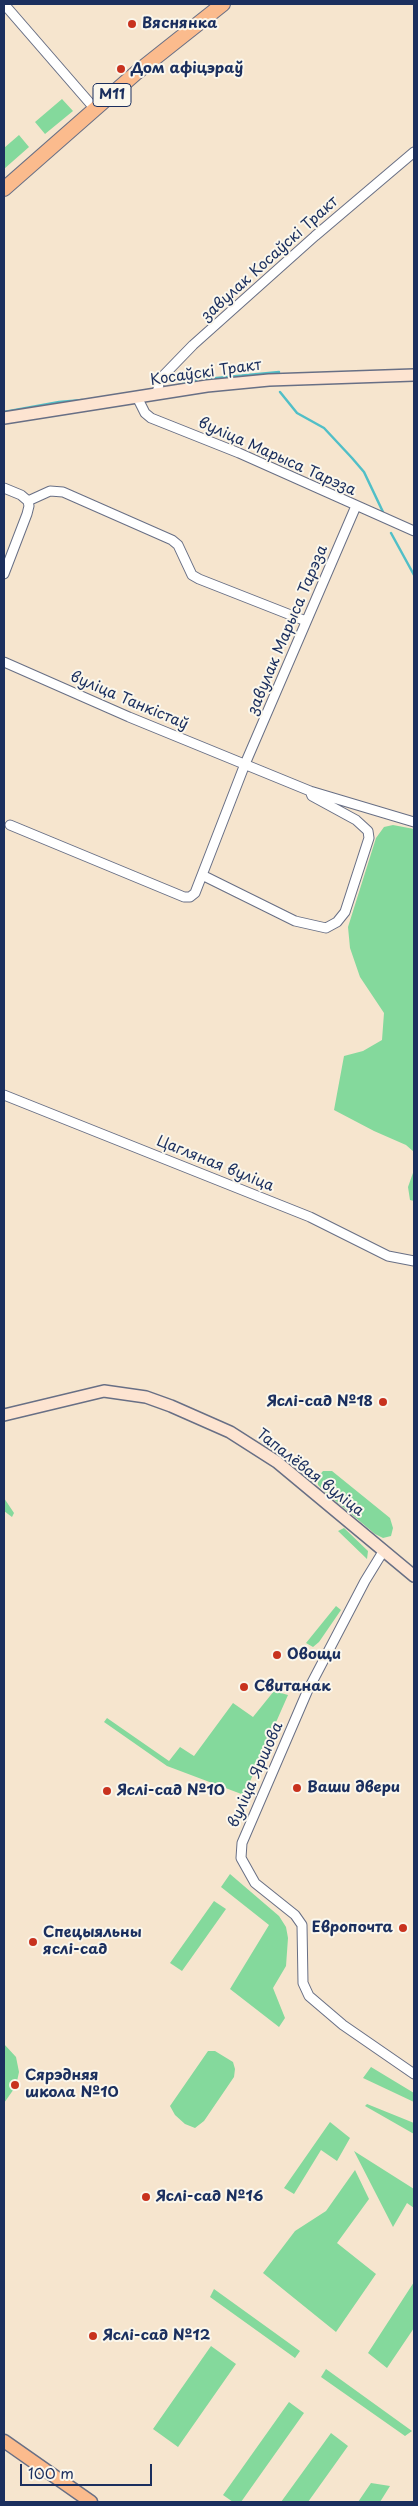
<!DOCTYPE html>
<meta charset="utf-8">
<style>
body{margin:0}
#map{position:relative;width:418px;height:2506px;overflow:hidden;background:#f6e5ce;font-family:"Playpen Sans",sans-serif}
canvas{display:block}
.frame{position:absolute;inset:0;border:5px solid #1b2f5e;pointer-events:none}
.scale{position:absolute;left:20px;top:2464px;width:132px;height:22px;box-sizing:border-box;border:2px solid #1b2f5e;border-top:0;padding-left:6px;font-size:15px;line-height:18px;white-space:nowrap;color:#1b2f5e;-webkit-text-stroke:4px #fbf7ec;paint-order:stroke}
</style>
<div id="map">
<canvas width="418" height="2506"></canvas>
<div class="frame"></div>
<div class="scale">100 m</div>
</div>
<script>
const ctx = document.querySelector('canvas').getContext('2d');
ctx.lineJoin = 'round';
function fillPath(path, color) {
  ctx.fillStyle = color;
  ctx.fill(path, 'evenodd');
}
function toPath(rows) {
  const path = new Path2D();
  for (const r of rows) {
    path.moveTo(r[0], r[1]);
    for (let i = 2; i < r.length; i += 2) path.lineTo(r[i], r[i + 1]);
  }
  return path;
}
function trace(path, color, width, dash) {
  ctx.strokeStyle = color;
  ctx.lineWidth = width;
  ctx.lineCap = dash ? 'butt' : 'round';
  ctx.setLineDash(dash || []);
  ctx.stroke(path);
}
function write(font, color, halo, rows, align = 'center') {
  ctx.font = font + ' "Playpen Sans",sans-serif';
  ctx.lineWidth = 4;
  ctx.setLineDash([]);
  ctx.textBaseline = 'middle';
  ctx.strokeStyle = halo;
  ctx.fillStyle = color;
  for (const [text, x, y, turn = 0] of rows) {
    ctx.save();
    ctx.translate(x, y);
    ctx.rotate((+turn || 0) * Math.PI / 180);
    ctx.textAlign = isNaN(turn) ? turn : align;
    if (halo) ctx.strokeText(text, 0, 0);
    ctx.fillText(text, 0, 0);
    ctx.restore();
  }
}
const green = toPath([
 [62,99,73,111,45,134,35,122],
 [19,135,29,147,4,169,4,148],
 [393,825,414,829,414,1152,406,1145,374,1131,334,1110,344,1056,363,1051,382,1040,384,1013,360,977,350,948,348,927,376,838,384,827],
 [414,1170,414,1201,410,1200,408,1187],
 [323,1471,332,1471,390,1518,393,1528,391,1536,383,1538,375,1534,325,1492,318,1485,317,1478],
 [4,1498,14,1513,12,1517,4,1511],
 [344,1528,368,1551,367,1559,338,1531],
 [336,1606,341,1610,319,1642,313,1647,306,1643],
 [274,1691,288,1695,244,1795,167,1766,104,1722,107,1718,169,1761,180,1747,194,1756,233,1703,253,1717],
 [230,1874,279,1916,286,1927,288,1938,286,1966,273,1988,285,2018,279,2027,230,1989,269,1925,221,1887],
 [214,1901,226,1909,182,1971,170,1963],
 [4,2044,16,2057,19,2072,16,2086,4,2103],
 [208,2051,215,2051,233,2062,235,2069,234,2077,204,2121,195,2128,185,2124,175,2115,170,2106],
 [371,2067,414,2093,414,2102,363,2078],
 [367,2104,414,2123,414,2134,365,2106],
 [330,2122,350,2138,337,2161,321,2150,294,2194,284,2188],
 [354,2151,414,2189,414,2208,407,2203,393,2227],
 [355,2170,369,2199,337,2243,376,2274,336,2332,263,2273,295,2231,326,2211],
 [414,2282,414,2328,387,2368,368,2353],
 [214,2289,300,2351,295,2358,210,2297],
 [211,2346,236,2364,178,2447,153,2429],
 [326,2369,412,2431,405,2436,321,2377],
 [289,2402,304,2413,241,2502,233,2502,223,2495],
 [331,2433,348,2446,308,2502,281,2502],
 [371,2483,390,2486,380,2502,358,2502]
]);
const stream = toPath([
 [206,379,279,372],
 [175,386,197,380],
 [280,392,297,413,324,428,352,458,364,472,383,512],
 [4,412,59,402,82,400],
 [391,533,414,575]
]);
const minor = toPath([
 [4,4,95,109],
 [157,394,160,379,193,345,315,236,414,152],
 [137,397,145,413,151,418,239,453,414,531],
 [4,488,21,495,28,501,29,506,27,514,4,574],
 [28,501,50,491,63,492,172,540,178,545,192,575,199,579,306,621],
 [4,662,129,717,310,791,414,822],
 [310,791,312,796,356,820,368,831,369,838,345,912,337,922,326,928,295,921,202,875,245,764,356,506],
 [10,825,184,897,190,897,195,893,202,875],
 [4,1095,310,1217,388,1256,414,1261],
 [384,1550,365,1581,307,1692,242,1843,241,1858,255,1883,295,1915,302,1925,303,1983,309,1996,343,2025,414,2074]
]);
const secondary = toPath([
 [4,418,207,386,269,380,414,375],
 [4,1415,104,1391,146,1397,171,1406,230,1432,277,1462,414,1576]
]);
const primary = toPath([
 [4,2441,91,2502]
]);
const trunk = toPath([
 [4,189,136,73,223,4]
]);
const markers = [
 [132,24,5,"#c8321e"],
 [121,69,5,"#c8321e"],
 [383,1402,5,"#c8321e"],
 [277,1655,5,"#c8321e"],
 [244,1687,5,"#c8321e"],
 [297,1788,5,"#c8321e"],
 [107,1791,5,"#c8321e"],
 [403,1928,5,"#c8321e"],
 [33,1942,5,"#c8321e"],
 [15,2085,5,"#c8321e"],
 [146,2197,5,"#c8321e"],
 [93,2336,5,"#c8321e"]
];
const shields = [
 [112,95,38]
];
const shieldNames = [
 ["М11",112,95]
];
const poiNames = [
 ["Вяснянка",142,24],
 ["Дом афіцэраў",131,69],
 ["Яслі-сад №18",373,1402,"right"],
 ["Овощи",287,1655],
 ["Свитанак",254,1687],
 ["Ваши двери",307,1788],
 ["Яслі-сад №10",117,1791],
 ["Европочта",393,1928,"right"],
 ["Спецыяльны",43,1933],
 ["яслі-сад",43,1950],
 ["Сярэдняя",25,2076],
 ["школа №10",25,2093],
 ["Яслі-сад №16",156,2197],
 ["Яслі-сад №12",103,2336]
];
const streetNames = [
 ["завулак Косаўскі Тракт",270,259,-42],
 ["Косаўскі Тракт",206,373,-8],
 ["вуліца Марыса Тарэза",277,457,24],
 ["завулак Марыса Тарэза",288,630,-67],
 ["вуліца Танкістаў",129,701,23],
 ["Цагляная вуліца",215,1164,22],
 ["Тапалёвая вуліца",310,1473,38],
 ["вуліца Яршова",256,1775,-66]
];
fillPath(green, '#84d99c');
trace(stream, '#51bfc7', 2.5);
trace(minor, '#686f85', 11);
trace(secondary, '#686f85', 14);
trace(primary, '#686f85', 15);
trace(trunk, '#686f85', 16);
trace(minor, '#fff', 9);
trace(secondary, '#fde4d1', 11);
trace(primary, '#fbbb8d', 12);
trace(trunk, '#fbbb8d', 14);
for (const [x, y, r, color] of markers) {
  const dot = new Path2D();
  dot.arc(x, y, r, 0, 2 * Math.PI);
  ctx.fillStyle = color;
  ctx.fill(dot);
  trace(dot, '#fbf7ec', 2);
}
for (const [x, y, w] of shields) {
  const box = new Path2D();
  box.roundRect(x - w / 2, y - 11.5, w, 23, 4);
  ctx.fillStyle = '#fbf7ec';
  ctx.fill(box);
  trace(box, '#1b2f5e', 1);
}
write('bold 14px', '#1b2f5e', null, shieldNames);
write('bold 15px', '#1b2f5e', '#fbf7ec', poiNames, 'left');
write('15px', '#1b2f5e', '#fbf7ec', streetNames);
</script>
